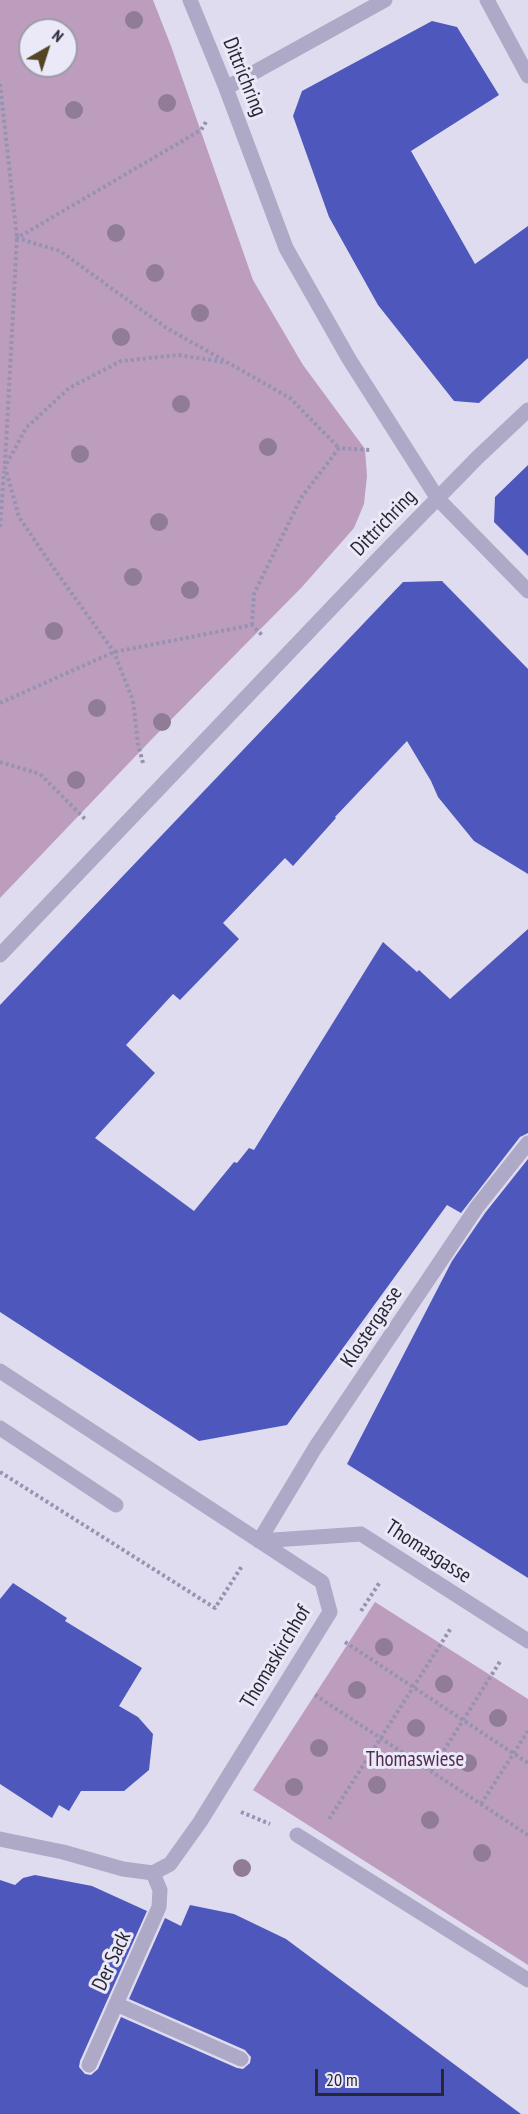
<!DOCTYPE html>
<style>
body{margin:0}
#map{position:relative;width:528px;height:2114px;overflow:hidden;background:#e0dcf0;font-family:"PT Sans Narrow",sans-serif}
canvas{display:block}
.north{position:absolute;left:18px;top:18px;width:60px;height:60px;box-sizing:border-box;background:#ebe8f8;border:2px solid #9d9baa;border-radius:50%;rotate:39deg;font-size:16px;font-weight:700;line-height:24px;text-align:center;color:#282834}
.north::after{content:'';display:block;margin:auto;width:21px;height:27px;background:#524521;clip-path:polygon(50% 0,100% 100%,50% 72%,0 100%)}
.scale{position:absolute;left:315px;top:2069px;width:129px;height:27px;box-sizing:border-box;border:3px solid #282834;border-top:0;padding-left:8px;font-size:18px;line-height:21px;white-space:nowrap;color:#282834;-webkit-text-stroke:4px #ebe8f8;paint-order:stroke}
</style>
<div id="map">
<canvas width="528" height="2114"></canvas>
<div class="north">N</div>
<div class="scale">20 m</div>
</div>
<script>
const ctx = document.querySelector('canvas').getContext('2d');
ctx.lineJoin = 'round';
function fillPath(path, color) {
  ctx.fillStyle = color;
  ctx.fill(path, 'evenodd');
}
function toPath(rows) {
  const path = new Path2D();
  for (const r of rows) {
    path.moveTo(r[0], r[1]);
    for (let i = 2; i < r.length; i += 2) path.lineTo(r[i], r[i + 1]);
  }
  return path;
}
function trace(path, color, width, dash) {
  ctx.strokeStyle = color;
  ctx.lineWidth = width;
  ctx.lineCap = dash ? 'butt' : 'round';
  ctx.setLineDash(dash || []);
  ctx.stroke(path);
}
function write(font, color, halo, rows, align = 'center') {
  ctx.font = font + ' "PT Sans Narrow",sans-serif';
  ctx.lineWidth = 6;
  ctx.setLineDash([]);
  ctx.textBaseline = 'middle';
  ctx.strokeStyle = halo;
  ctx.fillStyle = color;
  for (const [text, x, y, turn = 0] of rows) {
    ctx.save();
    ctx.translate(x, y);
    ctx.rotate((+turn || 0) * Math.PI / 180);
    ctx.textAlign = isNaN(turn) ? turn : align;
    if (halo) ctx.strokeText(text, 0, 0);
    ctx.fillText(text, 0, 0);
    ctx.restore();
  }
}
const green = toPath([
 [0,0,153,0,171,46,253,280,303,365,365,449,367,476,364,504,354,528,302,587,150,741,0,898],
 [30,30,66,30,66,66,30,66],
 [375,1602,528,1699,528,1965,253,1790]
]);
const building = toPath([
 [432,21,457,27,499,95,411,151,475,264,528,226,528,358,479,403,454,401,378,305,329,217,293,116,302,91],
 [528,465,528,556,494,522,495,497],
 [442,581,528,669,528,874,474,841,438,797,431,781,407,741,335,817,336,818,293,866,285,858,223,923,239,939,180,1000,173,994,126,1045,155,1073,95,1138,194,1211,234,1162,237,1163,249,1148,254,1150,383,942,417,972,419,970,450,999,528,929,528,1133,520,1137,461,1213,447,1205,287,1425,199,1441,0,1312,0,1005,403,582],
 [528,1159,528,1578,347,1464,452,1261,485,1213],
 [13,1583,67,1618,65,1621,142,1668,119,1706,138,1717,153,1734,149,1770,124,1791,81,1791,69,1811,59,1805,52,1818,0,1784,0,1599],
 [35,1875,92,1886,147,1911,80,2061,79,2067,85,2074,91,2075,98,2069,121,2017,237,2068,243,2069,250,2063,251,2057,245,2050,129,1999,165,1918,181,1926,190,1905,234,1914,286,1939,521,2114,0,2114,0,1880,15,1885,23,1878]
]);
const path = toPath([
 [0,84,17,238,5,464],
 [206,122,201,130,17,238,60,251,165,327,290,398,339,448],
 [0,527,4,471],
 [252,625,254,594,301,498,339,448,371,450],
 [0,703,114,652,252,625,263,636],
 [0,762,40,774,86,820],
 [143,763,138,744,133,701,114,652,50,563,19,517,5,467,26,428,69,388,121,361,178,355,224,362],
 [0,1472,215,1608,242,1566],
 [361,1611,380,1582],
 [345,1642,528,1763],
 [315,1695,528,1835],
 [431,1771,501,1660],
 [481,1804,528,1731],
 [241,1812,270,1824],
 [329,1819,451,1628]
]);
const minor = toPath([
 [190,0,226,88,286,248,349,359,438,499,528,591],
 [487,0,528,76],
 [226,88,385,0],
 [0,955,382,555,478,457,528,410],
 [0,1371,322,1582,330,1612,200,1822,170,1864,153,1873,123,1869,63,1852,0,1839],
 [0,1428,116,1505],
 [259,1541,315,1448,477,1207,528,1143],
 [259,1541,361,1534,528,1641],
 [297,1835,528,1980],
 [116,2004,241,2059],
 [89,2065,159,1907,160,1890,153,1873]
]);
const trees = [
 [134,20],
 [167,103],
 [74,110],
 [116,233],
 [155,273],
 [200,313],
 [121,337],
 [181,404],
 [268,447],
 [80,454],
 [159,522],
 [133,577],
 [190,590],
 [54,631],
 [97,708],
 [162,722],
 [76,780],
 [384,1647],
 [444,1684],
 [357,1690],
 [498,1718],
 [416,1728],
 [319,1748],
 [468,1763],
 [377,1785],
 [294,1787],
 [430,1820],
 [482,1853],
 [242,1868]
];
const streetNames = [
 ["Dittrichring",244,77,68],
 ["Dittrichring",384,523,-46],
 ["Klostergasse",372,1327,-56],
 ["Thomasgasse",428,1552,33],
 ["Thomaskirchhof",276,1657,-59],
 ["Der Sack",112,1961,-65]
];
const parkNames = [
 ["Thomaswiese",415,1760]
];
fillPath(green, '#bd9dbd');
fillPath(building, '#4e57bb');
trace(path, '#9693b2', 4, [3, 3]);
trace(minor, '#ada9c7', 15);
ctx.fillStyle = '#917c97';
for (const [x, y] of trees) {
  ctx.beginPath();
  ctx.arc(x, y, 9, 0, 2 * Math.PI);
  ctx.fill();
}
write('21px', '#282834', '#ebe8f8', streetNames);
write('21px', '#502e4f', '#ebe8f8', parkNames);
</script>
